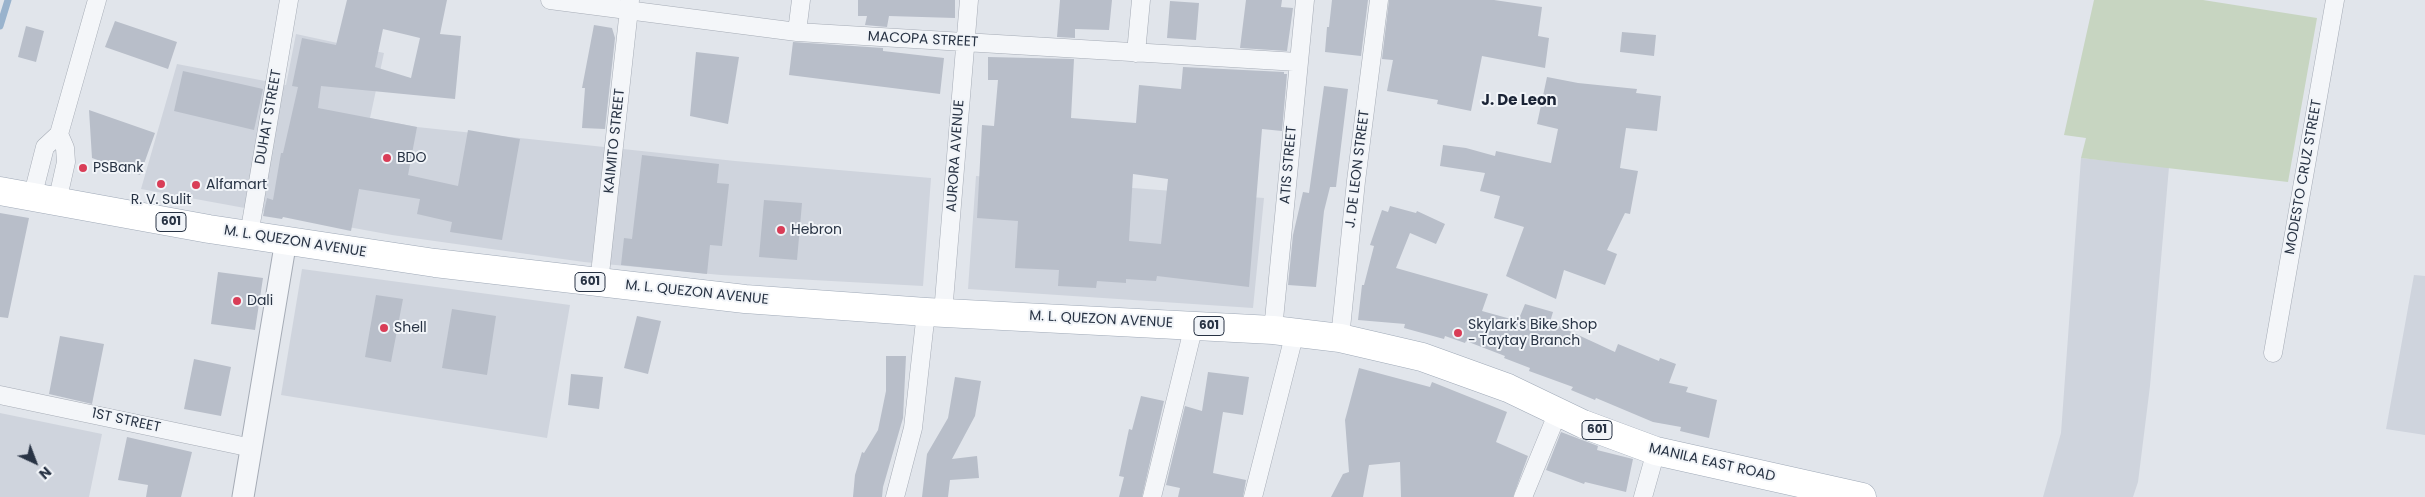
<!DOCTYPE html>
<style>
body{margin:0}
#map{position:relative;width:2425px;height:497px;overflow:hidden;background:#e1e5eb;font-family:Poppins,sans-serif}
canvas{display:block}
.north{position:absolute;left:10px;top:437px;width:50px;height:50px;-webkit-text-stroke:4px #f1f4f8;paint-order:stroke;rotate:137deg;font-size:14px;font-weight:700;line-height:20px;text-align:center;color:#283344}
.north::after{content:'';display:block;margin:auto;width:18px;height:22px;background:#283344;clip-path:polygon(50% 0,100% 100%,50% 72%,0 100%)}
</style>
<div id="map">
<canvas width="2425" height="497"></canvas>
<div class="north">N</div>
</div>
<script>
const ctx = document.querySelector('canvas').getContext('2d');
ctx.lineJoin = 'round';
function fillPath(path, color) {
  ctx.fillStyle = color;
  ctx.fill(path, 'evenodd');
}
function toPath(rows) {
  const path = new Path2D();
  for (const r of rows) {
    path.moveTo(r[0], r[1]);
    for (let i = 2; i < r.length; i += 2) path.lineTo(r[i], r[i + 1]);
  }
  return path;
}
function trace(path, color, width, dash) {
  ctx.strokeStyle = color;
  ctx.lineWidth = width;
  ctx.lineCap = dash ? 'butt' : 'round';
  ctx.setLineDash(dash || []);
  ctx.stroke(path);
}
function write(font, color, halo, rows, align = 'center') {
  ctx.font = font + ' Poppins,sans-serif';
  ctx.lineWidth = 4;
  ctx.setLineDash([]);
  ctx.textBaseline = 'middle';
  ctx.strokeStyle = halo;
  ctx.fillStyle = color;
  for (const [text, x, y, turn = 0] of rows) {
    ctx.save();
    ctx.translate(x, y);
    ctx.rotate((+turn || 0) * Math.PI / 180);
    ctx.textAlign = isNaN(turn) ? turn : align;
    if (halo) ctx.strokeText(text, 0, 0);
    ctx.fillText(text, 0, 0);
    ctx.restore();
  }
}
const built = toPath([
 [296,34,384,53,370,118,417,127,735,161,931,178,923,286,721,275,584,262,392,235,141,189,177,64,286,85],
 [2081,158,2169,167,2150,386,2138,482,2133,497,2043,497,2061,433],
 [976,176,1264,198,1253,308,968,289],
 [302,269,570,305,547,438,281,395],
 [2414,275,2425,276,2425,435,2386,429],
 [0,413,102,434,89,497,0,497]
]);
const green = toPath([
 [2094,0,2203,0,2317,18,2288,182,2081,158,2086,138,2064,135]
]);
const stream = toPath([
 [0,26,8,0]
]);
const building = toPath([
 [347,0,447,0,440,34,461,36,455,99,321,86,318,108,417,127,408,175,458,186,468,130,520,139,502,240,450,232,452,222,417,214,420,199,359,189,351,231,283,217,282,219,263,216,267,198,273,200,281,153,283,153,298,87,292,86,302,38,336,45],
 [383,29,420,38,411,78,375,67],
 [858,0,955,0,955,18,889,16,887,27,865,25,867,16,858,16],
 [1060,0,1112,0,1109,30,1075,29,1075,38,1057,37],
 [1246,0,1282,0,1281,7,1293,8,1287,51,1240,48],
 [1332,0,1368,0,1361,56,1325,52,1327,27,1329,27],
 [1389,0,1494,0,1542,7,1538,36,1549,38,1545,68,1482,56,1471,111,1437,104,1438,100,1387,91,1393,60,1382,59],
 [1170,1,1199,3,1196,40,1167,38],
 [115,21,177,42,168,69,105,47],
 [594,25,612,28,615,38,605,129,582,128,585,88,582,88],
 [26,26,44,31,36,62,18,57],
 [1622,32,1656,35,1654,56,1620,52],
 [793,42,883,48,883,51,944,58,940,94,789,75],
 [696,52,739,57,728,124,690,116],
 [988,57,1074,59,1071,118,1136,123,1139,85,1181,89,1183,67,1284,72,1284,74,1287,74,1282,131,1262,129,1249,287,1157,276,1156,281,1126,279,1126,283,1097,281,1096,288,1058,286,1059,270,1015,268,1018,221,977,218,982,125,994,126,998,80,988,80],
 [1133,174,1168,179,1161,244,1129,241],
 [183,71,263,89,254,130,174,111],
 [1547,77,1578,83,1637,89,1636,93,1661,96,1657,131,1626,128,1620,168,1638,171,1630,214,1625,213,1607,250,1617,254,1605,285,1564,270,1556,299,1506,276,1524,227,1494,218,1500,196,1480,191,1485,173,1440,166,1443,145,1466,148,1495,156,1496,151,1551,163,1558,129,1537,124],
 [1324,86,1348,89,1336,187,1330,187,1324,211,1316,287,1288,285,1293,235,1303,192,1309,193],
 [89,110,155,133,140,175,92,158],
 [642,155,719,164,717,183,729,184,722,246,710,245,707,274,621,265,624,238,632,239],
 [764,200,802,203,797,260,759,257],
 [1390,206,1416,213,1417,211,1445,224,1436,244,1410,233,1396,268,1488,294,1482,311,1518,321,1525,304,1553,312,1550,322,1615,352,1618,344,1659,361,1660,358,1676,364,1669,383,1688,387,1686,392,1717,400,1709,438,1680,431,1681,427,1653,422,1596,398,1595,400,1571,390,1573,387,1529,371,1530,368,1504,358,1505,356,1466,341,1465,343,1445,336,1444,339,1404,328,1405,324,1358,320,1362,285,1364,285,1374,246,1370,245,1382,210,1388,212],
 [0,213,29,218,8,318,0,317],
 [218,272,263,278,255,330,211,324],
 [376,295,403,299,391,362,365,357],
 [452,309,496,316,487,375,442,368],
 [637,316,661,321,648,374,624,368],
 [60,336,104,344,92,404,49,394],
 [886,356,906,356,903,418,883,487,882,497,853,497,855,475,862,452,864,453,878,430,886,391],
 [194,359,231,367,221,416,184,409],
 [1359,368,1430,387,1432,382,1507,412,1496,442,1528,456,1513,497,1401,497,1400,462,1369,465,1363,497,1331,497,1343,474,1349,472,1345,420],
 [1208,372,1249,377,1243,415,1223,412,1213,473,1246,480,1243,497,1178,497,1180,488,1166,485,1185,406,1202,411],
 [571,374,603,377,599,409,568,405],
 [955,377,981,381,975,416,952,459,977,456,979,478,950,480,948,497,922,497,927,454,948,418],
 [1141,396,1164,401,1142,497,1119,497,1124,477,1119,476,1129,429,1132,430],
 [1561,432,1598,446,1597,450,1633,459,1626,492,1585,482,1584,484,1546,470],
 [127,437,192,452,181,497,146,497,148,485,118,480]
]);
const minor = toPath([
 [550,0,797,32,1298,62],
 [797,32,801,0],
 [1136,53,1141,0],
 [59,134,97,0],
 [32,198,45,147,59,134],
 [57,202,66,162,65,148,59,134],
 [249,235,289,0],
 [599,283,630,0],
 [943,313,969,0],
 [1273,330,1305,0],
 [1340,338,1356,181,1379,0],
 [2273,353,2335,0],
 [0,395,252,448],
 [895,497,913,428,926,312],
 [1152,497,1194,325],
 [1253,497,1295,332],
 [1523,497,1558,412],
 [1643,497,1656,451]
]);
const tertiary = toPath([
 [243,497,286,240]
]);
const primary = toPath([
 [0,191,209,229,435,263,745,299,926,312,1273,330,1340,338,1422,357,1508,388,1583,424,1656,451,1862,497]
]);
const markers = [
 [387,158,5,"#d93d57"],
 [83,168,5,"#d93d57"],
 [161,184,5,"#d93d57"],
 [196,185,5,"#d93d57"],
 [781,230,5,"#d93d57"],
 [237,301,5,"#d93d57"],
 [384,328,5,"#d93d57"],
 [1458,333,5,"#d93d57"]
];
const shields = [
 [171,222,30],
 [590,282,30],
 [1209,326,30],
 [1597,430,30]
];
const shieldNames = [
 ["601",171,222],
 ["601",590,282],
 ["601",1209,326],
 ["601",1597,430]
];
const streetNames = [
 ["MACOPA STREET",923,40,3],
 ["DUHAT STREET",269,117,-80],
 ["KAIMITO STREET",615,141,-84],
 ["AURORA AVENUE",956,156,-86],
 ["ATIS STREET",1289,165,-85],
 ["J. DE LEON STREET",1358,169,-83],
 ["MODESTO CRUZ STREET",2304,177,-80],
 ["M. L. QUEZON AVENUE",295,242,9],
 ["M. L. QUEZON AVENUE",697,293,6],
 ["M. L. QUEZON AVENUE",1101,320,3],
 ["1ST STREET",126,421,12],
 ["MANILA EAST ROAD",1712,463,13]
];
const poiNames = [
 ["BDO",397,158],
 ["PSBank",93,168],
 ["Alfamart",206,185],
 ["R. V. Sulit",161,200,"center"],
 ["Hebron",791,230],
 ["Dali",247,301],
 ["Skylark's Bike Shop",1468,325],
 ["- Taytay Branch",1468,341],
 ["Shell",394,328]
];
const neighbourhoodNames = [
 ["J. De Leon",1519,101]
];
fillPath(built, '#cfd4dd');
fillPath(green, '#c7d5c1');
trace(stream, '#99b3cd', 7);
fillPath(building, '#b8bec9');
trace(minor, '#a6acb6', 19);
trace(tertiary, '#a6acb6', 23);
trace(primary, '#9fa9b7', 29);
trace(minor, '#f4f6f9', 18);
trace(tertiary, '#f4f6f9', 21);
trace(primary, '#fff', 28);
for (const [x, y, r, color] of markers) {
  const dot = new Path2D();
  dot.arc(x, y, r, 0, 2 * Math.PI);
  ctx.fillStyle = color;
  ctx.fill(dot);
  trace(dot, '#f1f4f8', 2);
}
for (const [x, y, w] of shields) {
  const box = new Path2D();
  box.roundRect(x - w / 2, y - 9.5, w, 19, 4);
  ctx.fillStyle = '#f1f4f8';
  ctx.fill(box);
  trace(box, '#283344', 1);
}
write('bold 12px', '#283344', null, shieldNames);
write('14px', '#283344', '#f1f4f8', streetNames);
write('14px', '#283344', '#f1f4f8', poiNames, 'left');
write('bold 15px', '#1a2335', '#f1f4f8', neighbourhoodNames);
</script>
